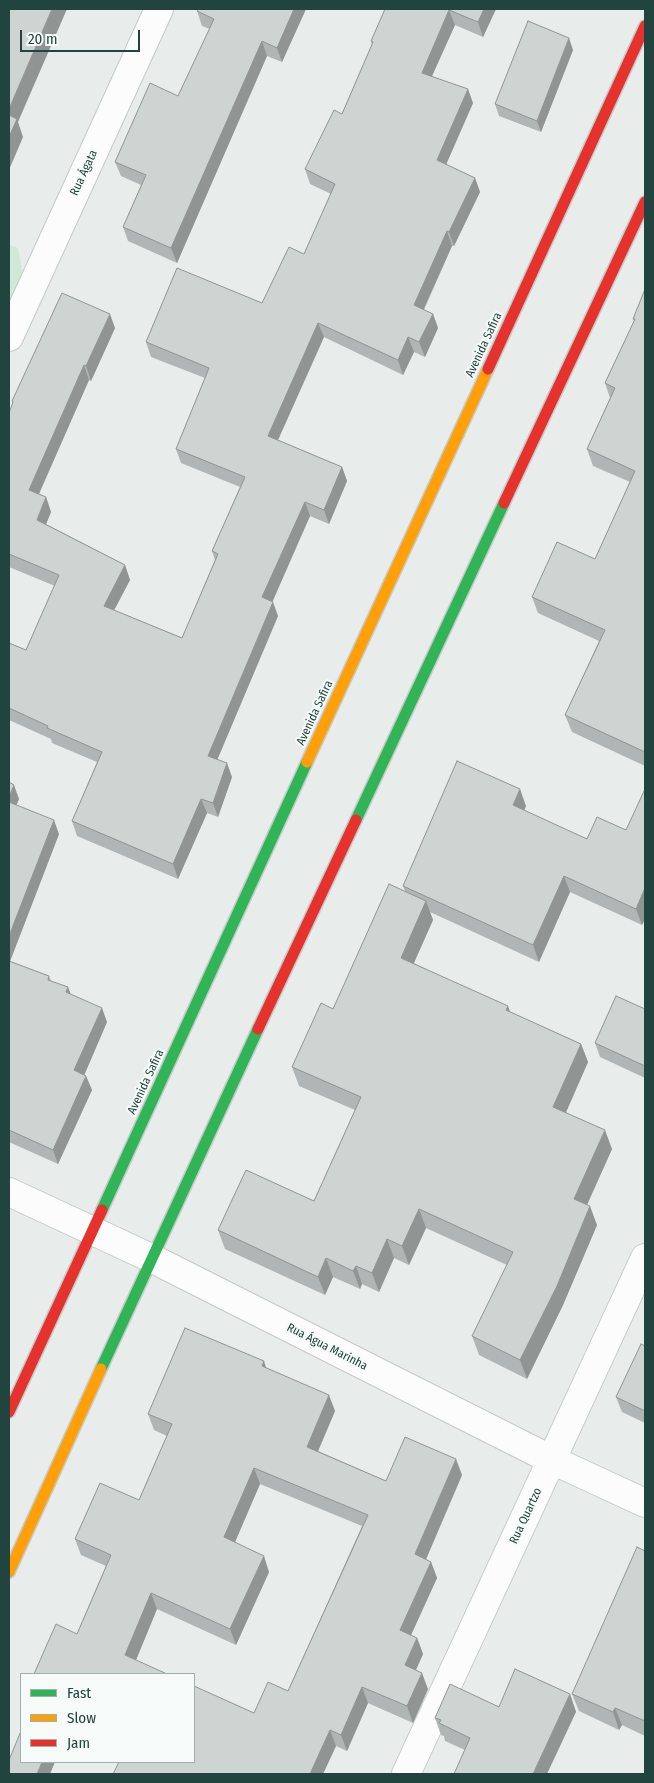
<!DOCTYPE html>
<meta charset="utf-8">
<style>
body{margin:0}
#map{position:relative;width:654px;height:1783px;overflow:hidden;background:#e8edeb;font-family:"Fira Sans Condensed",sans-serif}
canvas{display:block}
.frame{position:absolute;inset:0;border:10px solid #21443e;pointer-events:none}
.legend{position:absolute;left:20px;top:1673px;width:175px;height:90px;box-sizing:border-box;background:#f6fbf9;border:1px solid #a1b2ae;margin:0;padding:6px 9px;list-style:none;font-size:15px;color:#21443e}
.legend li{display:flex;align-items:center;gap:10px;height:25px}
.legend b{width:25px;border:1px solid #a1b2ae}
.scale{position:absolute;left:20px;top:30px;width:120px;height:22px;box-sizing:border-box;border:2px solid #21443e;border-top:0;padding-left:6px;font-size:15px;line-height:18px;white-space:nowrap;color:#21443e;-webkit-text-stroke:4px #f6fbf9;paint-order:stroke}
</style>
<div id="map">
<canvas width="654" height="1783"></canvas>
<div class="frame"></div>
<ul class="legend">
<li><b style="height:6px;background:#30b455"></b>Fast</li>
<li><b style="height:6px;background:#ff9f0a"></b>Slow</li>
<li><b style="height:6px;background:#e5322d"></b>Jam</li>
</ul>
<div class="scale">20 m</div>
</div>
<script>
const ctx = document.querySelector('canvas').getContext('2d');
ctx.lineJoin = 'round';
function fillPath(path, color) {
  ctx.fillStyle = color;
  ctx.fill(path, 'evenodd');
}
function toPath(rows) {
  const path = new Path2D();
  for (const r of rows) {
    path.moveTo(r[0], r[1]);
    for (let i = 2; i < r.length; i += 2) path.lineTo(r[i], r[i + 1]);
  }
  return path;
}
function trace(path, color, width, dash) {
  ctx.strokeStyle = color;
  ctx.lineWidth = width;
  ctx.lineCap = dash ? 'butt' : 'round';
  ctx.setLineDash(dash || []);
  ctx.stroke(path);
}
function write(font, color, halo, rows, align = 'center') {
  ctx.font = font + ' "Fira Sans Condensed",sans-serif';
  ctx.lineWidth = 4;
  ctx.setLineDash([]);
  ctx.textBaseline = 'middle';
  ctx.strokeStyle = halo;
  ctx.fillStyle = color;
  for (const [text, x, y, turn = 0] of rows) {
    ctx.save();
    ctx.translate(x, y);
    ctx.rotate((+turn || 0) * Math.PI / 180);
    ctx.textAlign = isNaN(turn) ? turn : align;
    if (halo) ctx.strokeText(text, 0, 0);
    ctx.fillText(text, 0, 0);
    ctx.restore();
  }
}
const green = toPath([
 [9,245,18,248,25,284,9,332]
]);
const street = toPath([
 [9,337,159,9],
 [9,1192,151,1258,552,1460,645,1503],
 [406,1774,645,1258]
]);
const fast = toPath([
 [356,820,504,503],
 [102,1210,307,762],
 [101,1369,258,1029]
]);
const slow = toPath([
 [307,762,488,369],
 [9,1572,101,1369]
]);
const jam = toPath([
 [488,369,645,26],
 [504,503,645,202],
 [258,1029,356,820],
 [9,1412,102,1210]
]);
const wall = toPath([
 [198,9,306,9,282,62,267,56,177,263,128,241,123,227,141,185,121,176,115,162,178,96,210,29,202,26,197,11],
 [385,9,496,9,483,37,455,25,432,76,473,103,446,164,475,178,480,192,454,246,452,246,424,310,433,314,438,328,425,357,414,352,403,375,324,337,278,440,342,467,347,481,329,524,310,516,272,601,278,616,217,759,232,777,218,817,207,813,178,879,77,836,72,821,97,762,52,743,51,739,9,720,9,643,26,650,55,586,9,567,9,413,13,404,12,401,115,328,91,381,89,380,39,494,46,497,51,512,46,524,125,565,130,580,114,610,182,638,215,560,212,551,240,487,181,463,176,449,205,378,151,357,146,342,262,303,304,254,331,194,310,184,305,169,342,114,372,45,371,41],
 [573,50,541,132,499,116,495,104],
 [645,289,645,766,572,732,565,715,599,641,538,613,532,597,595,559,630,482,593,466,587,449,610,398,605,383,634,321,633,319],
 [9,782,19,799,16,805,59,834,10,961,49,976,51,981,68,987,71,995,107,1022,84,1075,86,1076,92,1090,58,1164,9,1142],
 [645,789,645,919,642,925,570,892,539,962,430,912,433,920,414,963,510,1012,581,1044,588,1062,566,1112,612,1149,587,1205,597,1225,563,1305,527,1379,479,1355,472,1336,507,1265,426,1228,409,1265,394,1258,379,1292,362,1284,360,1289,333,1277,325,1295,225,1249,218,1230,314,1201,355,1110,299,1086,292,1067,333,1009,405,891,403,886,526,806,524,811,587,839,626,830],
 [645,1009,645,1078,600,1057,595,1043],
 [645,1346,645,1423,622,1412,616,1397],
 [266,1368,335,1411,318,1451,386,1481,462,1475,426,1559,431,1562,437,1578,411,1635,417,1638,423,1654,416,1670,428,1689,413,1723,368,1703,347,1751,336,1746,323,1774,113,1774,254,1713,288,1691,362,1526,260,1484,234,1542,269,1572,236,1645,157,1609,136,1660,77,1634,106,1566,81,1555,75,1539,139,1500,167,1436,154,1430,148,1414],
 [645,1551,645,1736,622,1725,619,1730,579,1711,572,1694],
 [570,1694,576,1712,465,1750,445,1741,444,1736,441,1735,435,1718]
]);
const shadedWall = toPath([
 [52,9,67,9,18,122,23,137,9,170,9,109],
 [294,9,306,9,282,62,277,48],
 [484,9,496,9,483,37,478,22],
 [449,10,455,25,427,87,422,73],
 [569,38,573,50,541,132,537,121],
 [262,41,267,56,177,263,171,248],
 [468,89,473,103,442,174,437,160],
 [475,178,480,192,454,246,449,232],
 [447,231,452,246,419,319,414,305],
 [110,314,115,328,91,381,86,366],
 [433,314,438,328,425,357,419,342],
 [318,323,324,337,273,451,268,436],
 [408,337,414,352,403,375,398,360],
 [84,365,89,380,34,505,29,490],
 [342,467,347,481,329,524,324,510],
 [46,497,51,512,42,534,37,520],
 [305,502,310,516,268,612,262,597],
 [125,565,130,580,109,620,104,606],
 [273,602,278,616,213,770,208,756],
 [227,763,232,777,218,817,213,803],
 [14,785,19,799,12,816,9,806,9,797],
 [520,789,526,806,519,822,513,805],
 [201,799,207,813,178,879,173,864],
 [54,820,59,834,9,964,9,936],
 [564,876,570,892,539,962,533,945],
 [645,888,645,919,642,925,636,909],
 [426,901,433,920,408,976,401,958],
 [68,987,73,1001,66,992],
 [508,1006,515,1025,506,1010],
 [102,1008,107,1022,80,1085,74,1070],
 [581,1044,588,1062,560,1126,553,1107],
 [86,1076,92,1090,58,1164,53,1150],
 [605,1130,612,1149,581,1218,574,1199],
 [590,1206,597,1225,563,1305,527,1379,520,1360],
 [419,1209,426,1228,409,1265,402,1246],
 [387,1239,394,1258,379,1292,372,1273],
 [326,1258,333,1277,325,1295,318,1277],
 [356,1266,362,1284,360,1289,353,1271],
 [264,1361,269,1377,262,1366],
 [329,1395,335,1411,313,1463,307,1447],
 [456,1459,462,1475,421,1571,415,1554],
 [254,1468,260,1484,230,1554,224,1537],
 [264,1556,269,1572,236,1645,230,1629],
 [431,1562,437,1578,406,1646,400,1630],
 [151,1593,157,1609,131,1672,125,1655],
 [417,1638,423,1654,411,1681,405,1665],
 [422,1673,428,1689,413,1723,407,1706],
 [362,1687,368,1703,347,1751,341,1735],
 [570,1694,576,1712,547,1774,533,1774],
 [615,1708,622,1725,619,1730,613,1712],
 [330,1730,336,1746,323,1774,310,1774],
 [42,1762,55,1762,50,1774,37,1774]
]);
const building = toPath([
 [9,9,52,9,9,109,9,9],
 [198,9,294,9,277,48,262,41,171,248,123,227,146,175,115,162,150,83,178,96,214,19,197,11,198,9],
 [385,9,484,9,478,22,449,10,422,73,468,89,437,160,475,178,449,232,447,231,414,305,433,314,419,342,408,337,398,360,318,323,268,436,342,467,324,510,305,502,262,597,273,602,208,756,227,763,213,803,201,799,173,864,72,821,102,752,47,728,48,726,9,708,9,643,26,650,59,575,9,554,9,413,13,402,12,401,62,293,110,314,86,366,84,365,29,490,46,497,37,520,125,565,104,606,182,638,218,554,212,551,245,477,176,449,209,368,146,342,177,268,262,303,289,247,304,254,335,184,305,169,334,110,342,114,373,42,371,41,385,9],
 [528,21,569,38,537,121,495,104,528,21],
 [9,115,17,119,9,137,9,115],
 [645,289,645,752,565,715,605,630,532,597,557,542,595,559,635,471,587,449,615,388,605,383,635,319,633,319,645,289],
 [457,761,520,789,513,805,587,839,597,817,626,830,645,789,645,888,636,909,564,876,533,945,403,886,457,761],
 [9,782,14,785,9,797,9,782],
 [9,802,54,820,9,936,9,802],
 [389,884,426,901,401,958,508,1006,506,1010,581,1044,553,1107,605,1130,574,1199,590,1206,557,1286,520,1360,472,1336,513,1252,419,1209,402,1246,387,1239,372,1273,356,1266,353,1271,326,1258,318,1277,218,1230,246,1170,314,1201,361,1097,292,1067,321,1003,333,1009,389,884],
 [9,961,49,976,48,980,68,987,66,992,102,1008,74,1070,86,1076,53,1150,9,1130,9,961],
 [616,996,645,1009,645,1066,595,1043,616,996],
 [185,1328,264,1361,262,1366,329,1395,307,1447,386,1481,405,1437,456,1459,415,1554,431,1562,400,1630,417,1638,405,1665,422,1673,407,1706,362,1687,341,1735,330,1730,310,1774,113,1774,119,1762,194,1762,194,1686,254,1713,268,1682,288,1691,368,1515,254,1468,224,1537,264,1556,230,1629,151,1593,125,1655,167,1674,34,1674,56,1624,77,1634,111,1555,75,1539,100,1483,139,1500,172,1424,148,1414,185,1328],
 [641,1344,645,1346,645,1411,616,1397,641,1344],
 [637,1547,645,1551,645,1721,615,1708,613,1712,572,1694,637,1547],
 [515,1669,570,1694,533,1774,454,1774,470,1738,439,1723,441,1720,435,1718,450,1684,499,1707,515,1669],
 [21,1731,21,1762,42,1762,37,1774,9,1774,9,1760,21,1731]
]);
const streetNames = [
 ["Rua Ágata",84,173,-65],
 ["Avenida Safira",484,345,-65],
 ["Avenida Safira",315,713,-65],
 ["Avenida Safira",146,1082,-65],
 ["Rua Água Marinha",327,1347,27],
 ["Rua Quartzo",526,1516,-65]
];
fillPath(green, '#cfe8d8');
trace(street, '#c4cac8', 30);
trace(fast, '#c3cbc8', 14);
trace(slow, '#c3cbc8', 14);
trace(jam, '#c3cbc8', 14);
trace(street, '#fcfcfc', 28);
trace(fast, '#30b455', 11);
trace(slow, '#ff9f0a', 11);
trace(jam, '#e5322d', 11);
fillPath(wall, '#b0b6b5');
fillPath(shadedWall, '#909493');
fillPath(building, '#cdd4d2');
trace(building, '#909493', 1);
write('12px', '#21443e', '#f6fbf9', streetNames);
</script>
